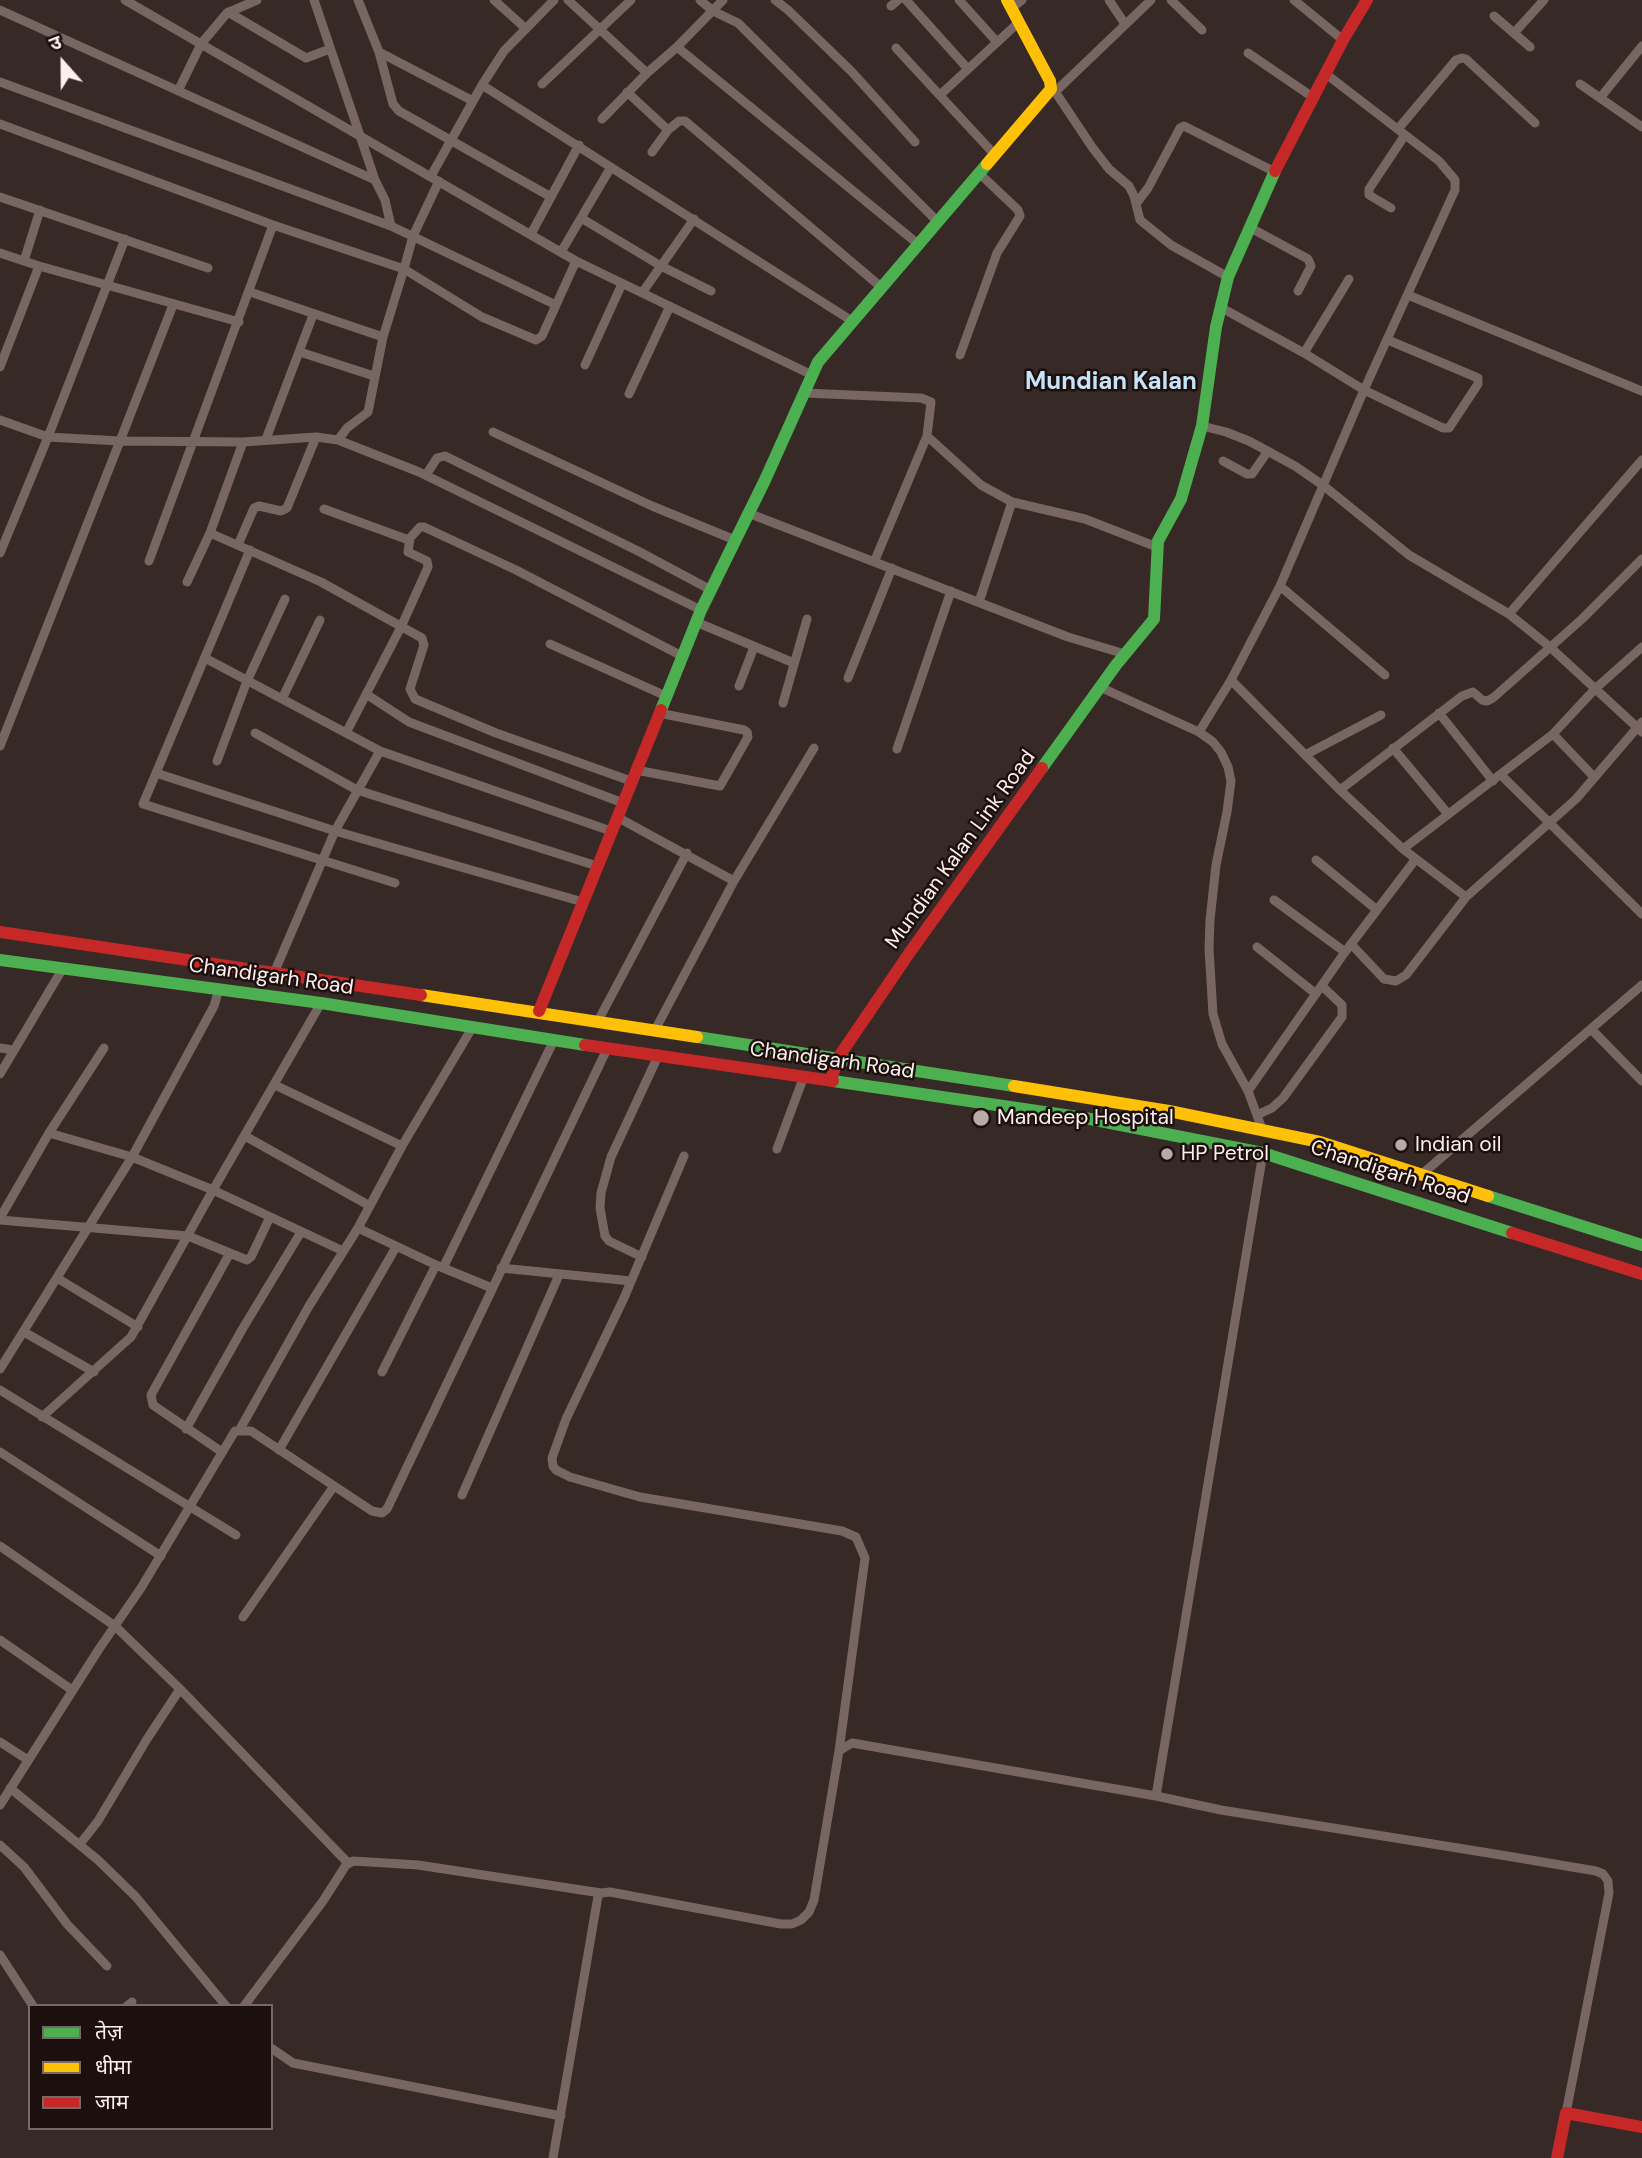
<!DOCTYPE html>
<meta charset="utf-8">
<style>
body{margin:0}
#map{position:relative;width:1642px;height:2158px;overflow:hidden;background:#372926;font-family:"DM Sans","Noto Sans Devanagari",sans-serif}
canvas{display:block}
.legend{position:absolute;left:28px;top:2004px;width:245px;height:126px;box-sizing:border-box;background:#1c100f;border:2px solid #766968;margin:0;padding:9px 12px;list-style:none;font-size:21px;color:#feefed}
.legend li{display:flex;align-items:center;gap:14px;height:35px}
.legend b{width:35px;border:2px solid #766968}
.north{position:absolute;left:28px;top:28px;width:70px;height:70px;-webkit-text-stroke:5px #1c100f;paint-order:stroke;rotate:339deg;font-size:19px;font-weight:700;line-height:28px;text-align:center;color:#feefed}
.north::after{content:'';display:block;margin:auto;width:24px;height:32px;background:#feefed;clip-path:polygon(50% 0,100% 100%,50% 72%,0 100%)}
</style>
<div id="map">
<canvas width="1642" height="2158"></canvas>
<ul class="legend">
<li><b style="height:9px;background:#4caf50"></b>तेज़</li>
<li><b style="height:9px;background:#ffc107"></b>धीमा</li>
<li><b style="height:9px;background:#c62828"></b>जाम</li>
</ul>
<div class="north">उ</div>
</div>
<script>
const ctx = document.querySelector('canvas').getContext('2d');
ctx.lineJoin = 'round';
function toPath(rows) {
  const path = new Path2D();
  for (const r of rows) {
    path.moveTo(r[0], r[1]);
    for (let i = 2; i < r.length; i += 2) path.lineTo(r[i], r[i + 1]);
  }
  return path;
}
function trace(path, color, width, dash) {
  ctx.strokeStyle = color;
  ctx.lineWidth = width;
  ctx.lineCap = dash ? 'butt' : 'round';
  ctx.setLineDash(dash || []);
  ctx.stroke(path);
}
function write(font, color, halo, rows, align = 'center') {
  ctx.font = font + ' "DM Sans",sans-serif';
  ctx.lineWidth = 5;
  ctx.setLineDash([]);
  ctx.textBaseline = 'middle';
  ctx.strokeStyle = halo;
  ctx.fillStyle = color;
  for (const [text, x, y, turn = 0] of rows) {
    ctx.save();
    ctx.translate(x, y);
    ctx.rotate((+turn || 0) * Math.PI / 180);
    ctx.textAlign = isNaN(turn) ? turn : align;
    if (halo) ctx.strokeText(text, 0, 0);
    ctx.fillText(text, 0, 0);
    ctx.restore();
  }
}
const street = toPath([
 [125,0,576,261,812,375],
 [358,0,379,52,473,101],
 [494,0,525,28],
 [568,0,647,73,677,47,918,244],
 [700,0,713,11,738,23,937,221],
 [775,0,788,10,852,72,915,142],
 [906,0,968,69],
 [959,0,997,42],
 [1109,0,1125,24],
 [1171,0,1202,30],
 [1294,0,1343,40],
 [891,6,898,0],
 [1012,8,1022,0],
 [0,10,375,180,314,0],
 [228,12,306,58,330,49],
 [1494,16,1530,47],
 [1514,33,1544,0],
 [677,47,723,0],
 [896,48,995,155],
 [379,52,393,104,399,111,551,197],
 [1248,53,1314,98],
 [0,82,391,226,385,200,375,180],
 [542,84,631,0],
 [1580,84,1642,127],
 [482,85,504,51,554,0],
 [1052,87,1092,147,1109,169,1129,186,1134,196,1140,220,1171,245,1228,277],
 [178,91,201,44,227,13,257,0],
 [627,92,668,130],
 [1055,92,1151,0],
 [940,95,1019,22],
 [1600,98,1642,46],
 [602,119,647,73],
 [0,124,273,225,404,269,413,236,439,181],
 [1398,129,1456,60,1462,58,1466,59,1535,123],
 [652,152,668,130,679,121,685,121,881,287],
 [431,176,482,85,852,321],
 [0,197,208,268],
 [1136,204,1148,188,1180,128,1184,126,1275,172],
 [1391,208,1369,195,1369,189,1405,135],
 [581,218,661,266,711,291],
 [391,226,556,305],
 [1249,227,1308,259,1311,266,1298,291],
 [531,234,579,145],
 [561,252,611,167],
 [0,253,39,266,0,367],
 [24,261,40,210],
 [39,266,239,322],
 [250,292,383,337],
 [642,293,694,219],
 [1408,295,1642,391],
 [1220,307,1304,353,1364,390,1443,428,1449,428,1478,384,1478,378,1388,340],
 [300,352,374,376],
 [1304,353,1349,279],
 [960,355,997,253,1020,216,1018,210,979,173],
 [585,365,622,284],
 [804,393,921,398,931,402,927,436,875,560],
 [629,394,670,306],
 [0,420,48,437,120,441,173,305],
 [1202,426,1226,432,1249,441,1295,466,1324,486,1409,555,1509,614,1550,647,1642,732],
 [493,432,652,506,735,540],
 [927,436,981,485,1012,502,1085,519,1157,547],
 [266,439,313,315],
 [338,440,347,428,368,412,383,337,404,269,482,317,536,340,542,336,576,261],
 [243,442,210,533,321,582,422,638,424,645,410,689,415,699,496,733,631,781],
 [1223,461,1247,474,1252,474,1268,451],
 [426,475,437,458,445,456,638,551,711,590],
 [324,509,406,539,410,538,420,527,424,527,516,570,682,656],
 [748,513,1068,637,1125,654],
 [238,545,254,508,259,506,281,511,287,508,316,437],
 [250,550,143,804,395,883],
 [0,553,48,437,125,239],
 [149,561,273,225],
 [187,582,210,533],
 [1280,586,1385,675],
 [979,602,1012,502],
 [1509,614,1642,460],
 [696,622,794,663],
 [550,644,666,696],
 [205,658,380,751,611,831],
 [848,678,892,568],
 [1231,680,1340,790,1403,849,1466,897],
 [739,686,754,647],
 [1102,688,1199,732,1231,680,1280,586,1364,390,1455,190,1455,180,1439,161,1326,74],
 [366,694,409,722,623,803],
 [282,699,320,620],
 [783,703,807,619],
 [1439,713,1493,781],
 [1199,732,1213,742,1221,752,1228,767,1231,781,1227,812,1216,865,1210,920,1209,949,1213,1014,1222,1044,1248,1091,1262,1129],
 [255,733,357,790,597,866],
 [346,733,401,627,428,567,427,561,408,552,410,538],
 [1553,734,1594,777],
 [0,746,120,441,243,442,316,437,338,440,419,472,701,610],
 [1393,748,1448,814],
 [897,749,951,591],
 [1305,755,1381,715],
 [217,761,247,681,285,599],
 [636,770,720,786,748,737,747,732,744,730,659,713],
 [156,773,335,831,583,902],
 [1501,775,1642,914],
 [1340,790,1462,696,1473,692,1482,700,1487,701,1493,698,1582,619,1642,559],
 [617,817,734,881],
 [1403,849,1553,734,1595,689,1642,647],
 [1316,860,1377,910],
 [1274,900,1345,952],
 [1351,944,1384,979,1396,981,1406,975,1466,897,1576,799,1642,722],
 [1257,947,1316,994],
 [274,973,335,831,380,751],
 [598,1021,687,853],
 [1591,1029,1642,1081],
 [655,1030,734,881,814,748],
 [0,1048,13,1050],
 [0,1074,63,968],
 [275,1085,402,1146],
 [1248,1091,1345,952,1415,860],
 [1257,1115,1272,1108,1283,1098,1342,1017,1342,1005,1322,986],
 [49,1133,132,1157,213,1190,343,1251],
 [245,1136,370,1206],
 [777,1149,804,1076],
 [684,1156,624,1298,566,1419,552,1458,553,1466,556,1470,570,1477,640,1497,842,1531,856,1537,865,1558,839,1751],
 [1421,1175,1642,985],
 [0,1218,49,1133,104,1048],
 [0,1220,188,1236,247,1260,251,1257,270,1217],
 [358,1228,436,1265,492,1288],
 [642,1257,609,1241,605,1236,600,1208,601,1193,611,1157,659,1054],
 [443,1268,554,1040],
 [501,1268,631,1281],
 [57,1278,138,1327],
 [24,1332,94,1372],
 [0,1369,132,1157,214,1006,219,989],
 [382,1372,436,1265],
 [0,1390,236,1535],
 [42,1417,131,1337,213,1190,321,1003],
 [186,1429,243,1328,301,1232],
 [240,1429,309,1306,358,1228,402,1146,472,1028],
 [279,1450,396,1247],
 [0,1452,161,1556],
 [222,1452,153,1405,151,1395,230,1253],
 [462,1495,559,1275],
 [0,1546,115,1626,180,1689,348,1863],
 [243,1617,334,1486],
 [0,1640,72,1690],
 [0,1742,28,1760],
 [10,1788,98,1860,136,1897,226,2006],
 [1156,1796,1263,1153],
 [0,1805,99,1649,141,1588,235,1431,251,1431,372,1511,382,1513,387,1509,608,1047],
 [80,1844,98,1821,147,1739,180,1689],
 [0,1845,24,1867,67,1924,107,1966],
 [0,1955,33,2006],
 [127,2006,132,2002],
 [244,2006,323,1901,346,1865,353,1861,418,1865,601,1893],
 [271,2048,293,2063,561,2116],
 [553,2158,598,1896,601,1893,610,1892,781,1924,792,1924,801,1920,809,1912,814,1900,839,1751,852,1743,1156,1796,1221,1810,1495,1854,1596,1871,1603,1874,1608,1881,1609,1893,1566,2113]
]);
const fast = toPath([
 [661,710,701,610,765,480,818,362,987,164],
 [1042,768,1116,665,1154,619,1158,541,1181,499,1202,426,1216,327,1228,277,1275,171],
 [0,960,321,1003,585,1045],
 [697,1037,1014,1086],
 [833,1081,1085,1118,1263,1153,1512,1233],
 [1488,1196,1642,1245]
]);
const slow = toPath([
 [987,164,1051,89,1050,81,1007,0],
 [421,995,697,1037],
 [1014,1086,1169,1111,1320,1142,1488,1196]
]);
const jam = toPath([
 [1275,171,1343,40,1367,0],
 [0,932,421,995],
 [539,1011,661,710],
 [585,1045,833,1081],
 [831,1080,838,1058,910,952,1042,768],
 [1512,1233,1642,1274],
 [1557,2158,1566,2113,1642,2127]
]);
const markers = [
 [981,1118,9,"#b8aaa7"],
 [1401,1145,7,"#b8aaa7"],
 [1167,1154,7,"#b8aaa7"]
];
const streetNames = [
 ["Mundian Kalan Link Road",961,850,-54],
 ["Chandigarh Road",271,977,8],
 ["Chandigarh Road",832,1061,8],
 ["Chandigarh Road",1390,1173,18]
];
const poiNames = [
 ["Mandeep Hospital",997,1118],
 ["Indian oil",1415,1145],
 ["HP Petrol",1181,1154]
];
const quarterNames = [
 ["Mundian Kalan",1111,383]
];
trace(street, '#786663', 9);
trace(fast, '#4caf50', 12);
trace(slow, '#ffc107', 12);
trace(jam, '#c62828', 12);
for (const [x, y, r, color] of markers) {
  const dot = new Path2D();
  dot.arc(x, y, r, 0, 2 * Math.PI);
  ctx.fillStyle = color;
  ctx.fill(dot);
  trace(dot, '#1c100f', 2.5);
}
write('21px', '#feefed', '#1c100f', streetNames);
write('21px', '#feefed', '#1c100f', poiNames, 'left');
write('bold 24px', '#c7e3f7', '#1c100f', quarterNames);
</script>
